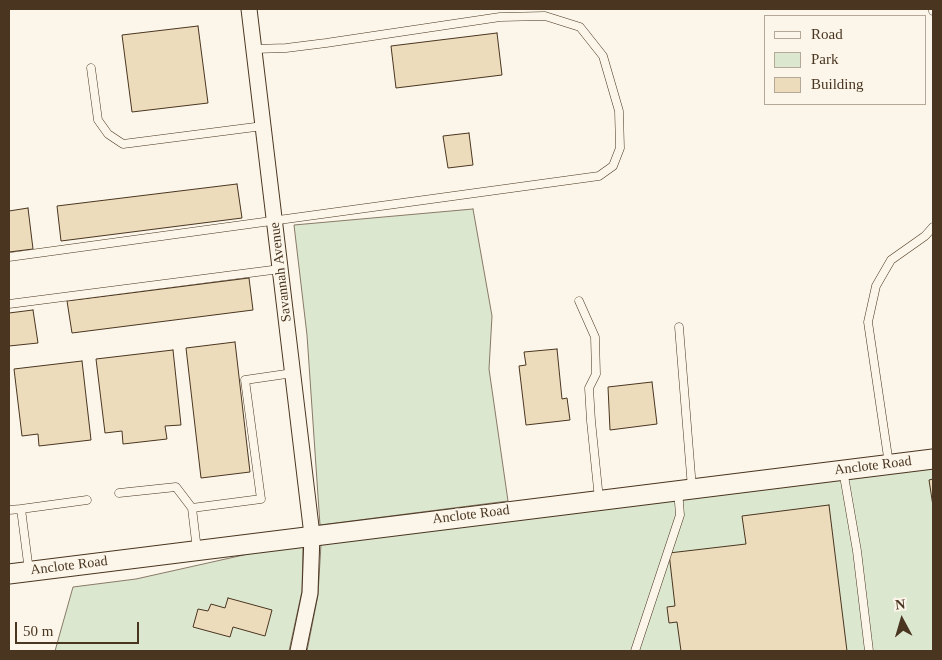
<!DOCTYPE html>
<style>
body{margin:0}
#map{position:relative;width:942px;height:660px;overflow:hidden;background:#fbf6e9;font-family:Georgia,serif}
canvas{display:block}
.frame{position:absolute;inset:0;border:10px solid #4a3520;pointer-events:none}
.legend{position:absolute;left:764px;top:15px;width:162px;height:90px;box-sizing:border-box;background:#fbf6e9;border:1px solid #b4a999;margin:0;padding:6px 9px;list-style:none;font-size:15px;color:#4a3520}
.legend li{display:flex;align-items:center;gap:10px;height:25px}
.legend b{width:25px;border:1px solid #b4a999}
.north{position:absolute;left:877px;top:595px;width:50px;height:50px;-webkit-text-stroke:4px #fbf6e9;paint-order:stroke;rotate:354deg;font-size:14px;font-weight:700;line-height:20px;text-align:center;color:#4a3520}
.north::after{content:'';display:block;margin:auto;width:18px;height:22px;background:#4a3520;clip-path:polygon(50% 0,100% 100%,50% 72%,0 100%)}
.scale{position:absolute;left:15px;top:622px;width:124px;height:22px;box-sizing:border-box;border:2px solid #4a3520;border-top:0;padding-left:6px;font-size:15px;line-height:18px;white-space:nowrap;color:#4a3520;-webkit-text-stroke:4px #fbf6e9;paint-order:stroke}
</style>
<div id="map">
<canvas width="942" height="660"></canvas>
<div class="frame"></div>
<ul class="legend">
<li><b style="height:6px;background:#fbf6e9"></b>Road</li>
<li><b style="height:14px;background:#dce7d0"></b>Park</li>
<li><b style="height:14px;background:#ecdcbc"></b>Building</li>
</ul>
<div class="north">N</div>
<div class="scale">50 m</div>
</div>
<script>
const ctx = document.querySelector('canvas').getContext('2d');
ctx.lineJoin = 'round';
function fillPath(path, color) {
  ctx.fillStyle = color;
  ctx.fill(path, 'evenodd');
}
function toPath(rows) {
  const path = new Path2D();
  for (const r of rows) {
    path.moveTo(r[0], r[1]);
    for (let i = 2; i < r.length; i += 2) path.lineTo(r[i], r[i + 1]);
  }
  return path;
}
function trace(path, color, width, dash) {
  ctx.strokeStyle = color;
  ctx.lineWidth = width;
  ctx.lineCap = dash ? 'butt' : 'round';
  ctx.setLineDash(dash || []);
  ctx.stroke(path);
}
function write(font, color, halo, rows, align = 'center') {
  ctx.font = font + ' Georgia,serif';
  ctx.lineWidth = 4;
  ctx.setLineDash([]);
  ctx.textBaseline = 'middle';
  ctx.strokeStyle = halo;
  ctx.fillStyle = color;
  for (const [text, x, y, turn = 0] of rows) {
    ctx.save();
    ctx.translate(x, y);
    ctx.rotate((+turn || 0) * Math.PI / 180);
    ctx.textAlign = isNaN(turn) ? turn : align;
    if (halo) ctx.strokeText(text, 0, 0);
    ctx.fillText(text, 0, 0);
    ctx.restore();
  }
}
const green = toPath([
 [473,209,492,316,489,369,508,501,320,525,307,335,294,225,473,209],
 [933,468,933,651,307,651,318,595,321,544,933,468],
 [303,546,302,591,289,651,55,651,73,587,136,579,257,552,303,546]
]);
const building = toPath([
 [198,26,208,103,132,112,122,35,198,26],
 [497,33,502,75,396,88,391,46,497,33],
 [469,133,473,165,448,168,443,136,469,133],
 [237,184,242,218,61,241,57,206,237,184],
 [28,208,33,249,9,252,9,211,28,208],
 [249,278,253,310,72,333,67,301,249,278],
 [33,310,38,343,9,346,9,313,33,310],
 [235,342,250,472,201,478,186,348,235,342],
 [557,349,562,399,567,398,570,420,526,425,519,366,526,365,524,352,557,349],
 [173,350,181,425,165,426,167,439,123,444,122,431,105,433,96,359,173,350],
 [82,361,91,440,39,446,38,434,22,436,14,369,82,361],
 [652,382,657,424,610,430,608,387,652,382],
 [933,479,933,506,929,480,933,479],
 [829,505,847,651,681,651,677,622,669,623,667,607,675,606,669,553,746,544,742,516,829,505],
 [228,598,272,610,265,636,233,627,230,637,193,627,198,609,208,611,211,604,225,608,228,598]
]);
const service = toPath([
 [933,9,933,11],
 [91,68,98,120,108,134,123,144,263,126],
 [9,257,599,176,613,166,620,148,619,111,603,56,580,27,545,16,500,17,326,43,286,48,254,49],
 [579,301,595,337,596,374,589,388,591,421,599,499],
 [9,304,280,269],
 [679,327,692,488],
 [889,464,868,322,876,286,891,260,925,236,933,227],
 [843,470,857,551,869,651],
 [119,493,176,487,192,508],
 [9,510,21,509],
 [197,550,192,508,261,499,245,380,293,373],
 [29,571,21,509,87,500],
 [635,651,680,515,678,490]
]);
const minor = toPath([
 [249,9,312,535,310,593,298,651]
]);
const tertiary = toPath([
 [9,574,933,459]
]);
const streetNames = [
 ["Savannah Avenue",281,272,-97],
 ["Anclote Road",873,466,-7],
 ["Anclote Road",471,515,-7],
 ["Anclote Road",69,566,-7]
];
fillPath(green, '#dce7d0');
trace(green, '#887966', 1);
fillPath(building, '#ecdcbc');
trace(building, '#4a3520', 1);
trace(service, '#4a3520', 9);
trace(minor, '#4a3520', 17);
trace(tertiary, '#4a3520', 21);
trace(service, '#fbf6e9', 8);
trace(minor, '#fbf6e9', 15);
trace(tertiary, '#fbf6e9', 19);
write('14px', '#4a3520', '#fbf6e9', streetNames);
</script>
